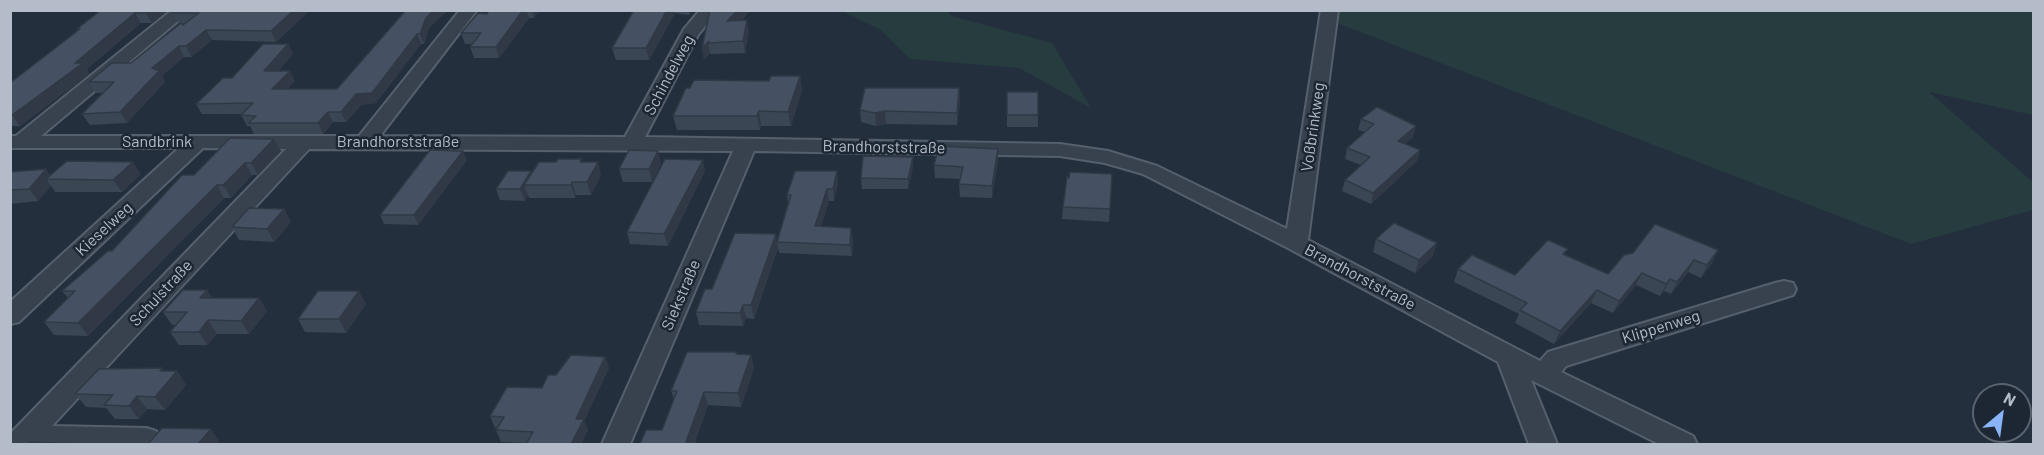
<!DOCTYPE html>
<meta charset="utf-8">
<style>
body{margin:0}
#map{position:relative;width:2044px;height:455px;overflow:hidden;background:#242f3e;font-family:Barlow,sans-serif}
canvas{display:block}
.frame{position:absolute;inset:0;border:12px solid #b4bcc9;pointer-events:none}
.north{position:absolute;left:1972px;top:383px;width:60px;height:60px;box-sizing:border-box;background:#1d2633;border:2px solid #59626f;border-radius:50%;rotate:29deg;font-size:16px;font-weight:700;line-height:24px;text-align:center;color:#b4bcc9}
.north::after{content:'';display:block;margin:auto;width:21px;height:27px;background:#8ab4f8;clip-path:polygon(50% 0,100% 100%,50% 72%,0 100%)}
</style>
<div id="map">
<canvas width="2044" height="455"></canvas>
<div class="frame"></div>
<div class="north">N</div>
</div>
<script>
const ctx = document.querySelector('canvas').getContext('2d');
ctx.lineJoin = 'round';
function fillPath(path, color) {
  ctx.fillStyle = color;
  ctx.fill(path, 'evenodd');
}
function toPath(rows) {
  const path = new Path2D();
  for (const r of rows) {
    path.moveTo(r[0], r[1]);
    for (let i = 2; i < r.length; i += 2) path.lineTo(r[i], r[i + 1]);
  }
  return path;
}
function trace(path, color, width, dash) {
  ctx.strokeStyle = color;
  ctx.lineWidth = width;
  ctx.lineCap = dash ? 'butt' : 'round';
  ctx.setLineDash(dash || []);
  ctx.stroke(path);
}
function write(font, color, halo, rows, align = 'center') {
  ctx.font = font + ' Barlow,sans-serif';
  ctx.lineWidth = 5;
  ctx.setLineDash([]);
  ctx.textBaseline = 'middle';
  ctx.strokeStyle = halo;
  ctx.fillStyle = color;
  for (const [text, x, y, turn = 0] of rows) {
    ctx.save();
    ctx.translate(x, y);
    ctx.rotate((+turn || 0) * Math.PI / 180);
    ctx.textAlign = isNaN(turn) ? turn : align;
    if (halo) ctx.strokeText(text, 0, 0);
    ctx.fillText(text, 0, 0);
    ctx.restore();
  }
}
const green = toPath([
 [1338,10,2033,11,2033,115,1929,92,2033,182,2033,210,1911,244,1337,23],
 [842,11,947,11,952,16,1052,43,1091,108,1019,68,910,59,881,30]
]);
const street = toPath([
 [172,10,191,10,41,136,359,136,460,10,477,10,380,136,625,137,684,29,700,10,718,10,698,35,645,137,1060,144,1108,151,1157,166,1287,229,1321,10,1338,10,1308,240,1540,361,1548,352,1775,283,1784,281,1793,283,1796,289,1793,295,1566,366,1561,372,1693,436,1697,444,1659,444,1531,380,1557,444,1529,444,1498,362,1288,248,1143,174,1105,163,1060,156,754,151,630,444,602,444,733,151,309,149,52,426,146,428,156,431,160,439,157,444,10,444,10,434,286,149,203,148,19,322,10,324,10,302,179,148,10,148,10,136,16,136,172,10]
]);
const wall = toPath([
 [101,10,168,10,152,23,141,23,87,69,89,74,20,126,10,126,10,83,78,30,77,29],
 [176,10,346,10,309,11,276,42,212,40,191,57,184,57,162,76,165,82,127,123,90,125,82,114,103,93,96,93,89,82,131,63,180,23,179,23,173,13],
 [406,10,448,10,429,28,424,44,421,44,376,103,361,105,346,122,333,122,323,134,254,134,250,126,247,126,241,115,242,114,202,114,196,104,232,78,288,44,293,54,278,71,295,81,287,89,337,89],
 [489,10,539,10,534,18,529,18,499,58,474,58,470,47,473,44,465,44,461,33,487,14],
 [634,10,691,10,689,15,675,13,649,60,616,60,612,48],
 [750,10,741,21,749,31,745,53,711,54,710,53,704,59,702,48],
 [800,76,802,90,791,126,761,126,760,130,677,130,673,116,769,81],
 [959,88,960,100,957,125,886,124,876,126,861,122,860,110],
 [1007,92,1038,92,1038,127,1007,127],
 [1361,119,1413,137,1405,144,1420,150,1417,161,1371,204,1342,191,1345,180,1361,165,1345,159,1347,148,1365,132,1358,130],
 [274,139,281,151,258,175,252,175,231,198,224,198,88,336,54,335,44,322,68,298,62,291,112,251,194,175],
 [467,160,418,225,384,224,380,215],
 [998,161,992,198,960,197,959,184,961,179,935,178,934,165],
 [661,163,652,182,623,182,619,169],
 [913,167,908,189,862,189,861,178],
 [705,171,668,246,630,244,627,232],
 [837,171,838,183,834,201,829,201,821,226,853,240,852,256,779,253,778,248,754,319,746,318,743,326,699,325,696,312,712,289,777,241,788,203,787,195],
 [10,172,50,175,141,174,122,192,55,192,51,186,38,201,10,204],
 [532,173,601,175,591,195,576,195,575,198,529,198,528,195,525,201,500,200,496,189],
 [1112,174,1109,222,1062,219,1063,207],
 [284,209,291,222,274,242,239,240,232,227],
 [1376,239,1433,256,1415,273,1373,252],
 [1718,250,1712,263,1701,278,1688,272,1671,294,1664,291,1660,296,1636,285,1613,313,1591,303,1554,344,1515,323,1519,314,1454,282,1458,269,1515,275,1565,255,1608,274],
 [207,290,212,298,259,298,267,311,249,334,217,334,207,345,179,345,170,332,176,325,172,325,163,312],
 [366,304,346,333,305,332,298,319],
 [737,352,737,354,751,355,754,368,741,407,708,405,695,442,662,430,674,399,671,391],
 [605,357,609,368,584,421,588,430,581,444,526,444,527,443,501,442,496,430,498,428,495,428,490,416,542,388,556,375],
 [164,371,177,371,186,385,165,410,147,409,139,419,115,419,106,408,86,407,75,394]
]);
const shadedWall = toPath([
 [149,10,168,10,152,23,146,13],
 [294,10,309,11,276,42,271,31],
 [434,10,448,10,429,28,424,44,420,34,426,18],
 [523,10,526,10,529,18,499,58,496,47],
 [532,10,539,10,534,18],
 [667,10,674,10,675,13,649,60,646,48],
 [738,10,750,10,730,32,727,21],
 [135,13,141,23,87,69,89,74,20,126,12,115],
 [747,20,749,31,745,53,743,41],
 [206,30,212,40,191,57,186,46],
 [417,34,421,44,376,103,361,105,346,122,341,112,356,94],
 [709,41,708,43,710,53,704,59,702,48],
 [288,44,293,54,269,81,264,71],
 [179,46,184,57,162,76,165,82,127,123,120,112,152,68],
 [290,71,295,81,277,99,272,89],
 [800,76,802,90,791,126,788,112],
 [959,88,960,100,957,125,957,113],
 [759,111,761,126,760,130,757,116],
 [885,111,886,124,876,126,875,113],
 [328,112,333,122,323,134,318,123],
 [1416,126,1413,137,1396,152,1398,141],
 [274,139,281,151,258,175,251,163],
 [998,149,998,161,992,198,992,186],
 [1420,150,1417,161,1371,204,1373,193],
 [463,151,467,160,418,225,414,215],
 [658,151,661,163,652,182,649,169],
 [913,157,913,167,908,189,908,179],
 [703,160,705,171,668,246,664,234],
 [133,162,141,174,122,192,113,180],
 [598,162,601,175,591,195,587,182],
 [245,163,252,175,231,198,223,185],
 [46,169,53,179,46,179,51,186,38,201,29,189],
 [531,171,535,182,524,185,528,195,525,201,520,189],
 [837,171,838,183,834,201,833,189],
 [572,182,576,195,575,198,571,185],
 [217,185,224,198,88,336,78,323],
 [827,189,829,201,817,238,815,226],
 [284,209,291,222,274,242,267,229],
 [851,228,853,240,852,256,850,245],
 [776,234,778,248,754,319,751,305],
 [1437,243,1433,256,1415,273,1419,260],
 [1718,250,1712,263,1701,278,1707,265],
 [1694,260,1688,272,1671,294,1677,282],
 [1642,273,1636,285,1613,313,1619,301],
 [1670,279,1664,291,1660,296,1666,284],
 [207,290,216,303,200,298],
 [1597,290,1591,303,1554,344,1560,331],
 [359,291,366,304,346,333,339,319],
 [259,298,267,311,249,334,241,321],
 [743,305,746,318,743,326,740,313],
 [208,320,217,334,207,345,199,332],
 [751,355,754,368,741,407,738,393],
 [605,357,609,368,584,421,588,430,581,444,571,444,576,419],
 [162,368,170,379,177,371,186,385,165,410,155,397,160,371],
 [704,392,708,405,694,444,686,442],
 [137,396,147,409,139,419,129,406],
 [211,429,220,442,218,444,198,444]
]);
const building = toPath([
 [101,10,149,10,146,13,135,13,75,63,83,63,12,115,10,115,10,83,80,29,77,29,101,10],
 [176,10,294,10,271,31,206,30,186,46,179,46,152,68,159,71,120,112,82,114,114,82,89,82,112,63,131,63,181,23,183,25,199,13,173,13,176,10],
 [406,10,434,10,426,18,420,34,417,34,372,93,356,94,341,112,328,112,318,123,248,123,256,116,241,115,253,103,196,104,223,78,232,78,263,44,288,44,264,71,290,71,272,89,337,89,406,10],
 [489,10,523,10,496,47,470,47,481,33,461,33,478,13,487,14,489,10],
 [634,10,667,10,646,48,612,48,634,10],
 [710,10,738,10,727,21,747,20,743,41,708,43,709,41,702,48,710,10],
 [771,76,800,76,788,112,759,111,757,116,673,116,686,88,690,88,694,80,769,81,771,76],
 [865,88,959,88,957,113,885,111,875,113,860,110,865,88],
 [1007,92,1038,92,1038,115,1007,115,1007,92],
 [1377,107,1416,126,1398,141,1420,150,1373,193,1345,180,1370,157,1347,148,1374,124,1361,119,1377,107],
 [230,138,274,139,251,163,245,163,223,185,217,185,78,323,44,322,75,291,62,291,108,251,112,251,182,175,194,175,230,138],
 [939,146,998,149,992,186,959,184,963,167,934,165,939,146],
 [430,150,463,151,414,215,380,215,430,150],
 [629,150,658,151,649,169,619,169,629,150],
 [863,156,913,157,908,179,861,178,863,156],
 [558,159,582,159,580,162,598,162,587,182,572,182,571,185,524,185,539,162,556,162,558,159],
 [665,159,703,160,664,234,627,232,665,159],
 [67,161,133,162,113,180,46,179,67,161],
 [46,169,29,189,10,190,10,172,46,169],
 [508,171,531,171,520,189,496,189,508,171],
 [795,171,837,171,833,189,827,189,815,226,851,228,850,245,777,242,791,195,787,195,795,171],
 [1070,172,1112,174,1110,209,1063,207,1067,177,1069,178,1070,172],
 [249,208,284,209,267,229,232,227,249,208],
 [1394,223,1437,243,1419,260,1376,239,1394,223],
 [1655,224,1718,250,1707,265,1694,260,1677,282,1670,279,1666,284,1642,273,1619,301,1597,290,1560,331,1520,310,1527,303,1458,269,1472,255,1515,275,1548,240,1568,249,1563,254,1608,274,1624,255,1633,253,1655,224],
 [735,233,776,234,751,305,743,305,740,313,696,312,705,289,712,289,735,233],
 [183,290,207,290,200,298,259,298,241,321,208,320,199,332,170,332,187,312,163,312,183,290],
 [318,291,359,291,339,319,298,319,318,291],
 [687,352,737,352,736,354,751,355,738,393,704,392,686,442,696,442,695,444,640,444,646,430,662,430,677,391,671,391,687,352],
 [571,355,605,357,576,419,584,419,571,444,526,444,533,432,496,430,504,417,490,416,507,387,542,388,548,375,556,375,571,355],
 [162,368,160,371,177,371,155,397,137,396,129,406,104,405,113,395,75,394,99,369,162,368],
 [162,428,211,429,198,444,148,444,162,428],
 [30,442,83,444,28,444,30,442]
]);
const streetNames = [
 ["Schindelweg",669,75,-62],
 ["Voßbrinkweg",1313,127,-82],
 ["Sandbrink",157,142],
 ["Brandhorststraße",398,142],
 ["Brandhorststraße",884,147,1],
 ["Kieselweg",104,229,-43],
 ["Brandhorststraße",1360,277,28],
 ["Schulstraße",161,293,-47],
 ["Siekstraße",681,295,-67],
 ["Klippenweg",1661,327,-17]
];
fillPath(green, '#263c3f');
trace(street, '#565f6c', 4);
fillPath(street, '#38414e');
fillPath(wall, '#3b4654');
fillPath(shadedWall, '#303945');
fillPath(building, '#455162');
trace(building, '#303945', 1.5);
write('16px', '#b4bcc9', '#1d2633', streetNames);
</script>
